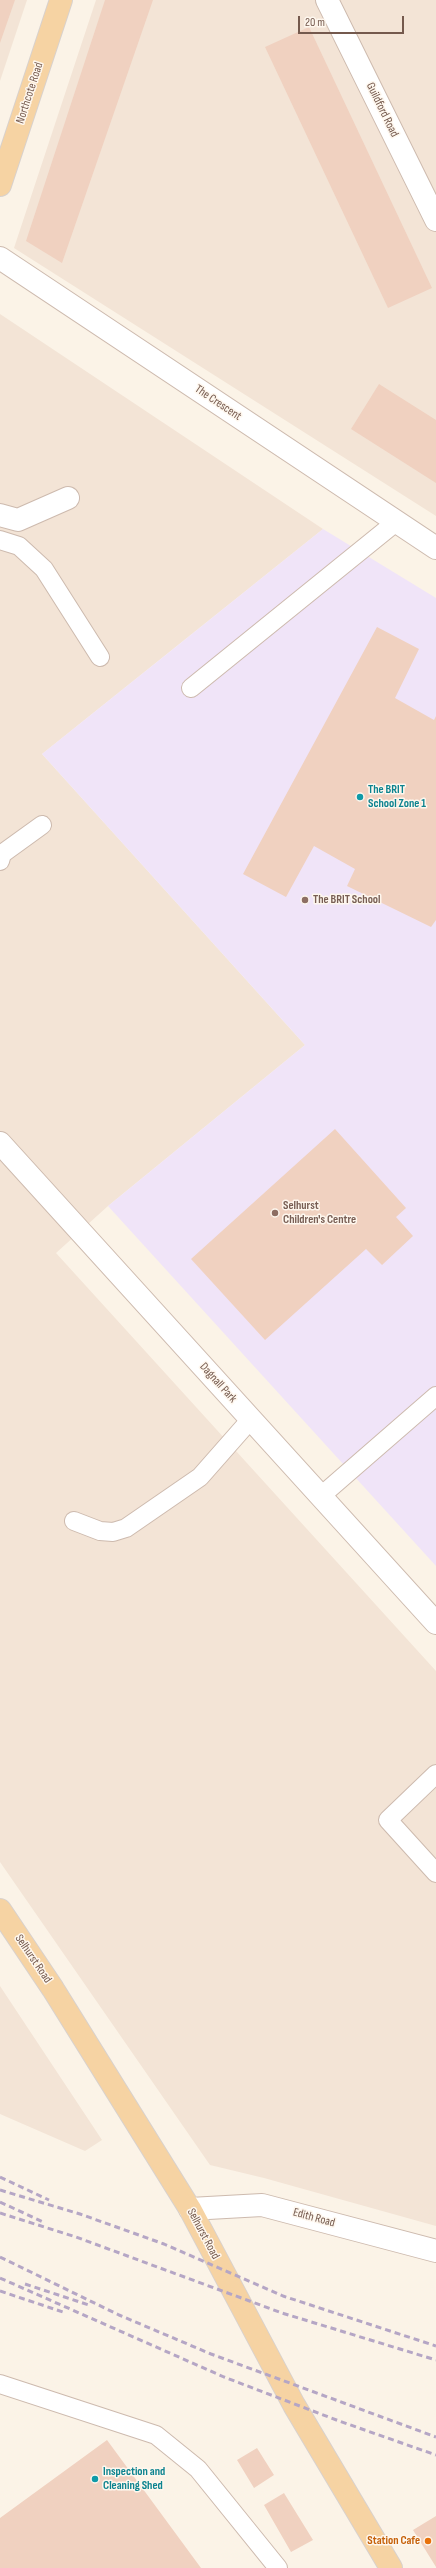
<!DOCTYPE html>
<style>
body{margin:0}
#map{position:relative;width:436px;height:2568px;overflow:hidden;background:#fbf3e7;font-family:"Sofia Sans Condensed",sans-serif}
canvas{display:block}
.scale{position:absolute;left:298px;top:16px;width:106px;height:18px;box-sizing:border-box;border:2px solid #74594d;border-top:0;padding-left:5px;font-size:12px;line-height:14px;white-space:nowrap;color:#74594d;-webkit-text-stroke:3px #fef7ee;paint-order:stroke}
</style>
<div id="map">
<canvas width="436" height="2568"></canvas>
<div class="scale">20 m</div>
</div>
<script>
const ctx = document.querySelector('canvas').getContext('2d');
ctx.lineJoin = 'round';
function fillPath(path, color) {
  ctx.fillStyle = color;
  ctx.fill(path, 'evenodd');
}
function toPath(rows) {
  const path = new Path2D();
  for (const r of rows) {
    path.moveTo(r[0], r[1]);
    for (let i = 2; i < r.length; i += 2) path.lineTo(r[i], r[i + 1]);
  }
  return path;
}
function trace(path, color, width, dash) {
  ctx.strokeStyle = color;
  ctx.lineWidth = width;
  ctx.lineCap = dash ? 'butt' : 'round';
  ctx.setLineDash(dash || []);
  ctx.stroke(path);
}
function write(font, color, halo, rows, align = 'center') {
  ctx.font = font + ' "Sofia Sans Condensed",sans-serif';
  ctx.lineWidth = 3;
  ctx.setLineDash([]);
  ctx.textBaseline = 'middle';
  ctx.strokeStyle = halo;
  ctx.fillStyle = color;
  for (const [text, x, y, turn = 0] of rows) {
    ctx.save();
    ctx.translate(x, y);
    ctx.rotate((+turn || 0) * Math.PI / 180);
    ctx.textAlign = isNaN(turn) ? turn : align;
    if (halo) ctx.strokeText(text, 0, 0);
    ctx.fillText(text, 0, 0);
    ctx.restore();
  }
}
const residential = toPath([
 [0,0,27,0,0,81],
 [96,0,436,0,436,516,14,248],
 [0,314,323,529,42,754,305,1045,108,1206,56,1253,436,1671,436,2226,264,2178,210,2165,0,1862],
 [0,1986,102,2140,85,2151,0,2114]
]);
const education = toPath([
 [323,529,436,598,436,1566,108,1206,305,1045,42,754]
]);
const building = toPath([
 [0,0,15,0,0,43],
 [105,0,153,0,62,263,26,241],
 [309,27,432,288,388,308,265,47],
 [379,384,436,420,436,483,351,429],
 [377,627,419,649,395,698,434,720,436,716,436,920,431,927,347,886,355,869,314,846,286,897,243,874],
 [335,1129,406,1208,396,1217,413,1236,382,1265,366,1249,265,1340,191,1259],
 [107,2440,201,2568,0,2568,0,2518],
 [257,2448,274,2475,254,2488,237,2460],
 [284,2493,313,2540,291,2552,264,2505],
 [436,2516,436,2567,413,2530]
]);
const service = toPath([
 [0,540,19,546,44,569,100,657],
 [191,688,396,522],
 [0,861,2,854,42,825],
 [321,1496,436,1396],
 [74,1521,100,1531,113,1532,126,1528,200,1477,251,1419],
 [436,1774,388,1820,436,1873],
 [0,2384,156,2435,198,2469,278,2568]
]);
const minor = toPath([
 [327,0,436,220],
 [0,258,436,548],
 [0,515,18,520,68,498],
 [0,1143,436,1623],
 [190,2209,262,2205,436,2251]
]);
const primary = toPath([
 [0,185,61,0],
 [0,1910,53,1989,190,2209,294,2405,391,2568]
]);
const rail = toPath([
 [0,2177,49,2200],
 [0,2190,80,2214,164,2244,283,2296,436,2346],
 [0,2202,43,2222],
 [0,2213,76,2237,282,2313,436,2360],
 [0,2257,119,2315,211,2354,436,2437],
 [0,2278,224,2377,339,2421,436,2455],
 [25,2284,89,2305],
 [0,2291,63,2312]
]);
const markers = [
 [360,797,4,"#0f9aa8"],
 [305,900,4,"#8d6e63"],
 [275,1213,4,"#8d6e63"],
 [95,2479,4,"#0f9aa8"],
 [428,2541,4,"#e8710a"]
];
const streetNames = [
 ["Northcote Road",30,93,-72],
 ["Guildford Road",382,110,64],
 ["The Crescent",218,403,34],
 ["Dagnall Park",218,1383,48],
 ["Selhurst Road",33,1959,56],
 ["Edith Road",314,2218,15],
 ["Selhurst Road",203,2234,62]
];
const cultureNames = [
 ["The BRIT",368,790],
 ["School Zone 1",368,804],
 ["Inspection and",103,2472],
 ["Cleaning Shed",103,2486]
];
const educationNames = [
 ["The BRIT School",313,900],
 ["Selhurst",283,1206],
 ["Children's Centre",283,1220]
];
const foodNames = [
 ["Station Cafe",420,2541]
];
fillPath(residential, '#f3e4d6');
fillPath(education, '#f0e4f8');
fillPath(building, '#f0d1c0');
trace(service, '#cdbaae', 20);
trace(minor, '#cdbaae', 24);
trace(primary, '#d8d1cd', 24);
trace(service, '#fff', 18);
trace(minor, '#fff', 22);
trace(primary, '#f6d3a3', 22);
trace(rail, '#b5a6c5', 3, [6, 4]);
for (const [x, y, r, color] of markers) {
  const dot = new Path2D();
  dot.arc(x, y, r, 0, 2 * Math.PI);
  ctx.fillStyle = color;
  ctx.fill(dot);
  trace(dot, '#fef7ee', 1.5);
}
write('12px', '#74594d', '#fef7ee', streetNames);
write('bold 12px', '#0d838f', '#fef7ee', cultureNames, 'left');
write('bold 12px', '#785e54', '#fef7ee', educationNames, 'left');
write('bold 12px', '#c56008', '#fef7ee', foodNames, 'right');
</script>
